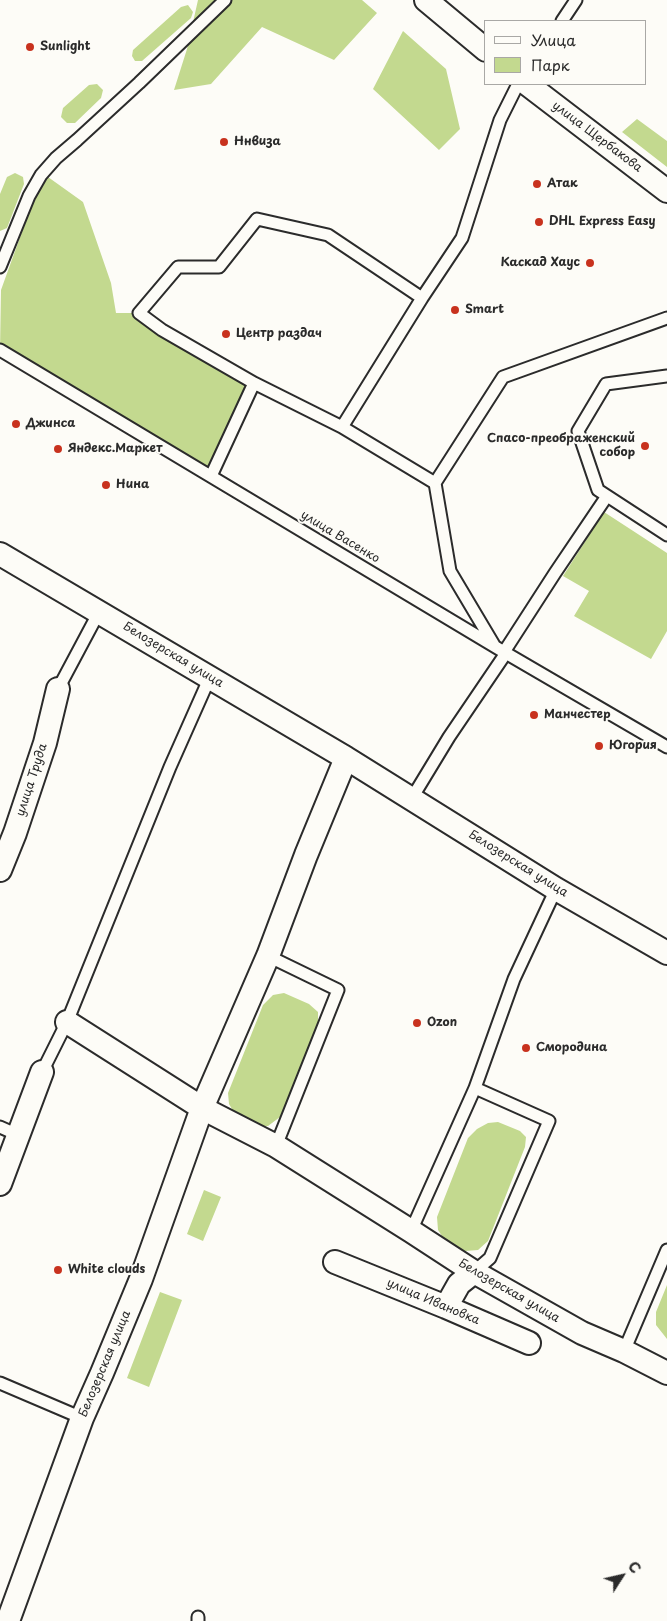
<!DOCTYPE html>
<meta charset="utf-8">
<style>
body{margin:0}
#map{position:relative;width:667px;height:1621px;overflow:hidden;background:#fdfcf7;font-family:"Playpen Sans",sans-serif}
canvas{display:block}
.legend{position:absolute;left:484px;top:20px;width:162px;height:65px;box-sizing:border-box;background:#fdfcf7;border:1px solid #a9a8a5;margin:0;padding:6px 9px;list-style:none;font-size:15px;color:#2b2b2b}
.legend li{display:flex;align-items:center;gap:10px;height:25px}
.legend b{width:25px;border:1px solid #a9a8a5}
.north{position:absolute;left:597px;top:1551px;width:50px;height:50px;-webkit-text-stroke:4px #fdfcf7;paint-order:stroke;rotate:55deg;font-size:14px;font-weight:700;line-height:20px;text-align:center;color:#2b2b2b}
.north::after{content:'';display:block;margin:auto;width:18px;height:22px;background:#2b2b2b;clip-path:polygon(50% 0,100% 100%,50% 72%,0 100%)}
</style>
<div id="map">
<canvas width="667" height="1621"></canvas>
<ul class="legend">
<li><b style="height:6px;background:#fdfcf7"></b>Улица</li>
<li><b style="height:14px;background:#c3d98f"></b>Парк</li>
</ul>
<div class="north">С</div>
</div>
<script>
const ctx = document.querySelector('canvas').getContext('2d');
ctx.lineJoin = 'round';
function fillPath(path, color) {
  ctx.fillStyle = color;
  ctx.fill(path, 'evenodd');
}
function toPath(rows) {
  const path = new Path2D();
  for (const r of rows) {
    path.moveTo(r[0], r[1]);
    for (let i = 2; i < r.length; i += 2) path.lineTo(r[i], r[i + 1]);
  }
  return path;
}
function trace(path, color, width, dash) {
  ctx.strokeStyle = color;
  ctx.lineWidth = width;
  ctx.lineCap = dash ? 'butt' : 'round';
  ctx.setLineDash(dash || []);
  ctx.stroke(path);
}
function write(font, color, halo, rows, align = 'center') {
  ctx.font = font + ' "Playpen Sans",sans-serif';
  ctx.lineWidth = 4;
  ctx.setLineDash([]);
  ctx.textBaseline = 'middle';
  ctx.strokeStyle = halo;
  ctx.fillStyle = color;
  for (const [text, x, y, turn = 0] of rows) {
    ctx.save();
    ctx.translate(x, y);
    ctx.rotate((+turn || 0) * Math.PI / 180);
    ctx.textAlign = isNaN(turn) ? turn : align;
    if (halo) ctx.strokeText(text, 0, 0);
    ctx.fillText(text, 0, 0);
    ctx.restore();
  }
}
const green = toPath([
 [198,0,362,0,377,13,334,60,262,27,211,84,174,90,187,49],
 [188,5,193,12,191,18,142,61,135,61,132,56,133,50,181,7],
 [403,31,446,69,460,129,439,150,373,89],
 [97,84,103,90,101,98,75,123,67,123,61,117,63,108,89,85],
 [637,119,667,141,667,167,622,132],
 [15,173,23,177,24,184,7,228,0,231,0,194,7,177],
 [48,177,83,202,111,283,116,313,139,313,254,383,211,476,0,350,1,290,32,204],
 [604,512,667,553,667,631,651,659,574,616,589,591,563,576],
 [284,993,309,1004,318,1012,318,1024,280,1117,268,1126,257,1127,235,1114,229,1104,228,1093,263,1005,273,995],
 [498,1122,520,1131,526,1137,525,1147,488,1241,478,1250,465,1251,446,1242,438,1230,437,1217,468,1138,477,1129,488,1123],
 [204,1190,221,1197,203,1241,187,1234],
 [667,1285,667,1339,656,1325,656,1312],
 [160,1292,182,1300,149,1387,127,1378]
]);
const lane = toPath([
 [562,21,576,0],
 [0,267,29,196,41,175,56,158,77,140,139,83,225,0],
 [422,298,462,238,500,120,518,84],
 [0,350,504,652,667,747],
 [667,376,606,384,578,431,598,490,667,535],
 [342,427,435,483,450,571,494,645],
 [211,476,254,383,162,330,139,313,178,267,219,267,257,219,328,235,422,298,342,427,254,383],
 [435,483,503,377,667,318],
 [504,652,555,573,607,496],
 [58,689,99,612],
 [412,798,449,737,506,653],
 [268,956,338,990,276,1146],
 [42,1072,67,1022,170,767,210,677],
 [0,1127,18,1135],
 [411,1231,475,1088,514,979,556,889],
 [474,1272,490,1258,549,1121,475,1088],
 [624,1351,667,1250],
 [0,1383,82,1418],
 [198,1621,198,1617]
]);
const street = toPath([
 [426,0,486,50],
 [527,84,667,191],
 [0,554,346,758,556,889,667,953],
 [0,870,15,833,45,743,58,689],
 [67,1022,202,1108,276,1146,411,1231,474,1272,582,1333,624,1351,667,1373],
 [0,1184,42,1072],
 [335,1262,446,1307,529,1343],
 [446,1307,459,1284,474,1272],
 [8,1621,82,1418,102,1373,141,1279,202,1108,268,956,306,855,346,758]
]);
const markers = [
 [30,47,5,"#c8321e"],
 [224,142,5,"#c8321e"],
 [537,184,5,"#c8321e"],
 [539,222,5,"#c8321e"],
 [590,263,5,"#c8321e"],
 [455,310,5,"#c8321e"],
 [226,334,5,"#c8321e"],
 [16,424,5,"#c8321e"],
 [645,446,5,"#c8321e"],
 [58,449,5,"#c8321e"],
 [106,485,5,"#c8321e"],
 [534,715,5,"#c8321e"],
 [599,746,5,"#c8321e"],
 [417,1023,5,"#c8321e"],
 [526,1048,5,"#c8321e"],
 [58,1270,5,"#c8321e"]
];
const poiNames = [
 ["Sunlight",40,47],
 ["Ннвиза",234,142],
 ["Атак",547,184],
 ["DHL Express Easy",549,222],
 ["Каскад Хаус",580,263,"right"],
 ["Smart",465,310],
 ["Центр раздач",236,334],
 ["Джинса",26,424],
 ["Спасо-преображенский",635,439,"right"],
 ["собор",635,453,"right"],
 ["Яндекс.Маркет",68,449],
 ["Нина",116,485],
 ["Манчестер",544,715],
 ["Югория",609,746],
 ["Ozon",427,1023],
 ["Смородина",536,1048],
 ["White clouds",68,1270]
];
const streetNames = [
 ["улица Щербакова",597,137,37],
 ["улица Васенко",340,537,31],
 ["Белозерская улица",173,655,31],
 ["улица Труда",32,780,-72],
 ["Белозерская улица",518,864,32],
 ["Белозерская улица",509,1291,30],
 ["улица Ивановка",433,1302,23],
 ["Белозерская улица",105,1364,-67]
];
fillPath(green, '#c3d98f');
trace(lane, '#2b2b2b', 15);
trace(street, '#2b2b2b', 26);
trace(lane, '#fdfcf7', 11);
trace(street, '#fdfcf7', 22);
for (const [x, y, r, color] of markers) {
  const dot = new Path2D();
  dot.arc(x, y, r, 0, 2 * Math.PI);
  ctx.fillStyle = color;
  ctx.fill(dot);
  trace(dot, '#fdfcf7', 2);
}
write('bold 12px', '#2b2b2b', '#fdfcf7', poiNames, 'left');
write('12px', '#2b2b2b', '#fdfcf7', streetNames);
</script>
